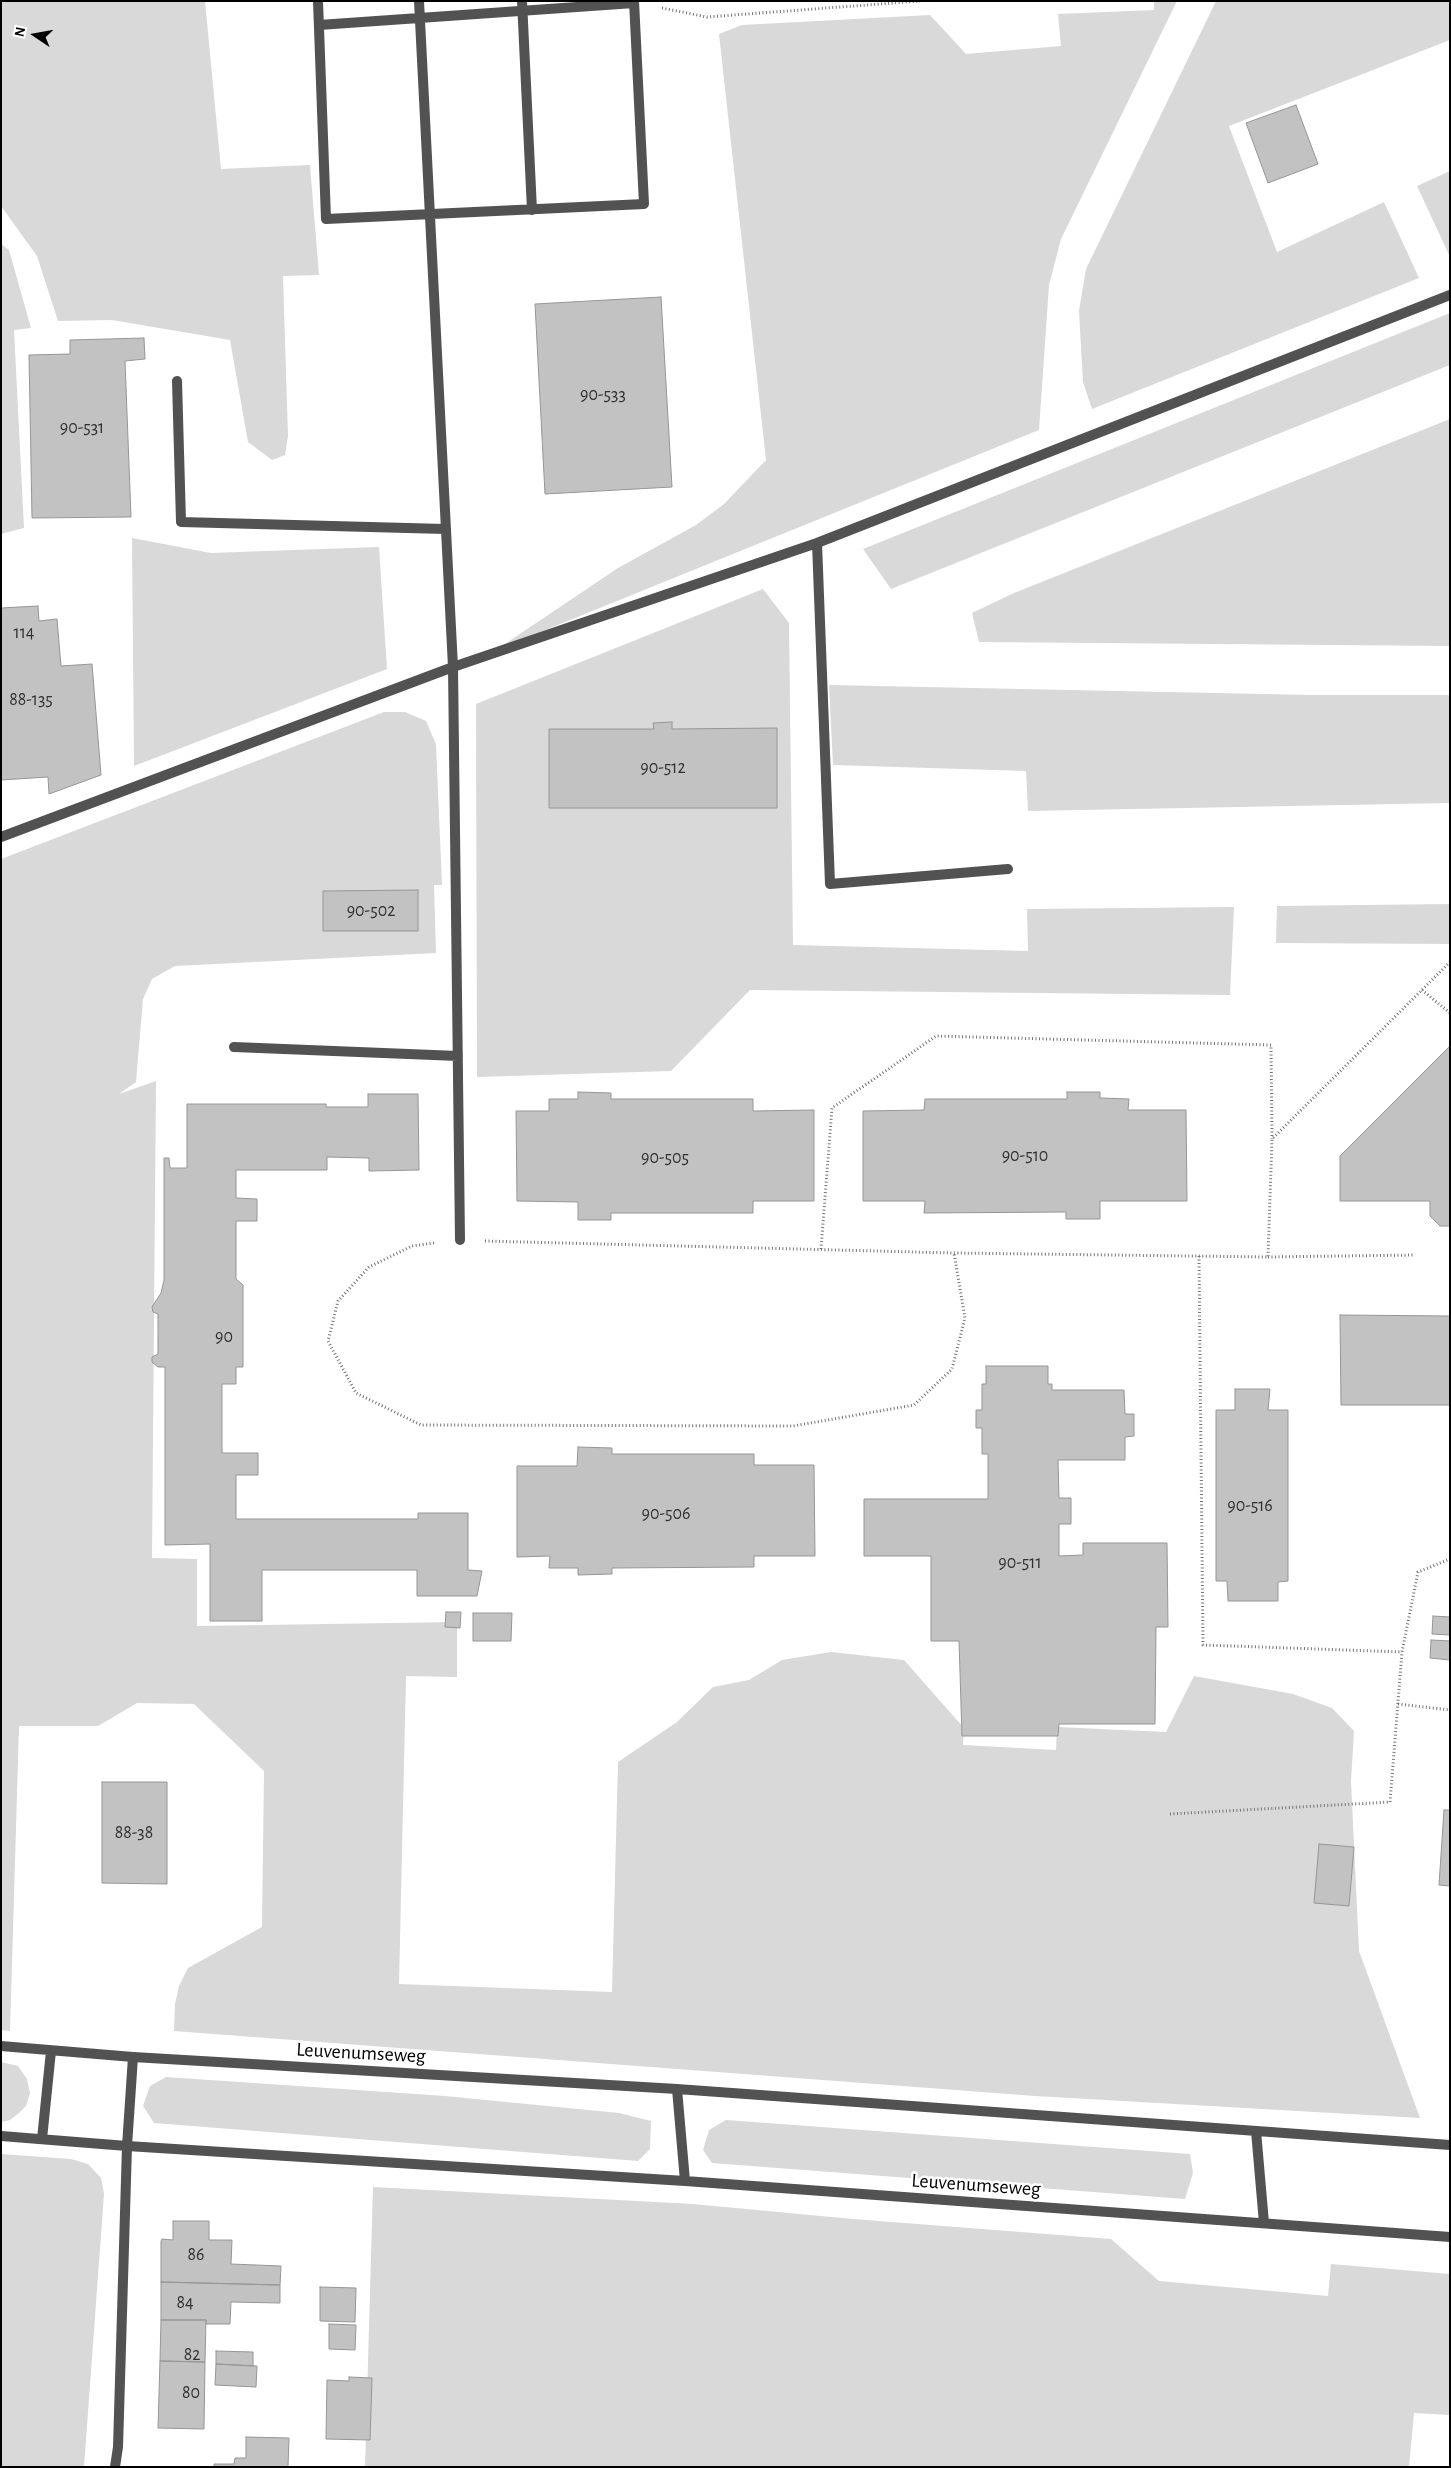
<!DOCTYPE html>
<style>
body{margin:0}
#map{position:relative;width:1451px;height:2468px;overflow:hidden;background:#fff;font-family:"Alegreya Sans",sans-serif}
canvas{display:block}
.frame{position:absolute;inset:0;border:2px solid #000;pointer-events:none}
.north{position:absolute;left:10px;top:10px;width:50px;height:50px;-webkit-text-stroke:4px #fff;paint-order:stroke;rotate:282deg;font-size:14px;font-weight:700;line-height:20px;text-align:center;color:#000}
.north::after{content:'';display:block;margin:auto;width:18px;height:22px;background:#000;clip-path:polygon(50% 0,100% 100%,50% 72%,0 100%)}
</style>
<div id="map">
<canvas width="1451" height="2468"></canvas>
<div class="frame"></div>
<div class="north">N</div>
</div>
<script>
const ctx = document.querySelector('canvas').getContext('2d');
ctx.lineJoin = 'round';
function fillPath(path, color) {
  ctx.fillStyle = color;
  ctx.fill(path, 'evenodd');
}
function toPath(rows) {
  const path = new Path2D();
  for (const r of rows) {
    path.moveTo(r[0], r[1]);
    for (let i = 2; i < r.length; i += 2) path.lineTo(r[i], r[i + 1]);
  }
  return path;
}
function trace(path, color, width, dash) {
  ctx.strokeStyle = color;
  ctx.lineWidth = width;
  ctx.lineCap = dash ? 'butt' : 'round';
  ctx.setLineDash(dash || []);
  ctx.stroke(path);
}
function write(font, color, halo, rows, align = 'center') {
  ctx.font = font + ' "Alegreya Sans",sans-serif';
  ctx.lineWidth = 5;
  ctx.setLineDash([]);
  ctx.textBaseline = 'middle';
  ctx.strokeStyle = halo;
  ctx.fillStyle = color;
  for (const [text, x, y, turn = 0] of rows) {
    ctx.save();
    ctx.translate(x, y);
    ctx.rotate((+turn || 0) * Math.PI / 180);
    ctx.textAlign = isNaN(turn) ? turn : align;
    if (halo) ctx.strokeText(text, 0, 0);
    ctx.fillText(text, 0, 0);
    ctx.restore();
  }
}
const green = toPath([
 [1,1,205,1,221,169,310,165,319,275,283,276,288,436,285,455,272,460,248,442,230,340,112,320,58,321,37,256,1,206],
 [1154,1,1177,1,1061,239,1049,285,1039,430,496,650,618,568,696,525,724,504,766,460,719,34,742,25,930,15,966,54,1061,46,1058,14,1154,10],
 [1216,1,1450,1,1450,40,1229,126,1277,252,1384,202,1419,278,1092,409,1083,382,1079,311,1086,269],
 [1450,171,1450,257,1417,186],
 [1,244,9,250,31,328,14,330,24,528,1,534],
 [1450,313,1450,365,891,589,863,549],
 [1450,419,1450,646,979,642,972,613,1014,593],
 [132,538,211,553,379,547,387,669,134,766],
 [763,589,789,623,793,945,1028,951,1027,909,1234,907,1230,995,750,990,671,1071,477,1077,476,704],
 [829,685,1312,695,1450,695,1450,803,1028,811,1026,771,833,765],
 [384,712,405,712,426,721,436,744,442,885,434,885,436,953,175,966,152,979,143,999,136,1082,119,1094,156,1081,152,1558,197,1559,197,1626,457,1622,457,1677,406,1676,399,1984,612,1992,618,1762,677,1722,713,1687,749,1680,782,1660,831,1652,904,1660,964,1728,963,1745,1056,1750,1057,1727,1166,1732,1194,1676,1293,1694,1332,1708,1354,1731,1351,1781,1359,1951,1420,2118,1035,2096,174,2031,175,2004,179,1986,188,1968,262,1927,264,1771,194,1704,137,1703,98,1726,19,1726,10,2031,1,2030,1,859],
 [1450,904,1450,944,1276,943,1277,906],
 [1,2062,18,2066,27,2079,30,2093,26,2106,19,2113,10,2120,1,2122],
 [166,2077,445,2096,619,2113,651,2121,650,2149,638,2161,154,2123,143,2106,150,2086],
 [726,2120,1190,2154,1193,2173,1185,2199,712,2163,703,2150,709,2130],
 [1,2154,71,2159,88,2164,101,2178,104,2194,84,2467,1,2467],
 [373,2187,693,2204,853,2219,1111,2239,1159,2281,1328,2296,1331,2264,1450,2274,1450,2415,1414,2413,1409,2467,365,2467]
]);
const building = toPath([
 [1296,105,1318,164,1268,183,1246,123,1296,105],
 [661,297,672,487,545,494,535,304,661,297],
 [144,338,145,359,125,361,131,517,32,518,29,355,70,354,70,340,144,338],
 [38,606,39,621,57,619,61,666,92,664,101,775,49,794,48,777,1,780,1,608,38,606],
 [672,722,672,729,777,728,777,808,549,808,549,729,654,729,653,723,672,722],
 [418,890,418,931,323,931,323,891,418,890],
 [1450,1046,1450,1226,1440,1226,1430,1216,1430,1201,1340,1201,1340,1156,1450,1046],
 [578,1092,611,1093,611,1099,753,1099,753,1111,814,1110,814,1201,753,1201,753,1213,611,1213,611,1220,578,1220,578,1202,517,1201,516,1111,549,1111,549,1099,578,1099,578,1092],
 [1067,1092,1100,1092,1100,1098,1129,1099,1128,1110,1186,1110,1187,1201,1100,1201,1100,1219,1066,1219,1066,1212,924,1213,925,1201,863,1201,863,1111,924,1110,925,1099,1067,1099,1067,1092],
 [368,1094,418,1094,419,1170,369,1171,369,1158,327,1157,327,1170,236,1170,236,1198,257,1199,257,1221,236,1221,236,1279,243,1285,243,1367,236,1367,236,1384,222,1384,222,1453,258,1453,258,1475,236,1475,236,1519,418,1519,418,1513,468,1513,468,1570,482,1571,477,1596,417,1596,417,1570,262,1570,262,1621,210,1621,210,1544,165,1545,165,1367,158,1367,152,1362,152,1357,158,1354,158,1314,153,1312,152,1307,161,1293,164,1280,164,1158,169,1158,170,1168,187,1168,187,1104,326,1104,326,1107,368,1107,368,1094],
 [1340,1315,1450,1316,1450,1405,1341,1405,1340,1315],
 [986,1366,1048,1366,1048,1384,1052,1384,1052,1390,1124,1390,1125,1414,1134,1414,1134,1436,1125,1437,1125,1460,1058,1460,1059,1498,1071,1498,1071,1524,1059,1524,1059,1556,1083,1555,1083,1543,1167,1543,1168,1627,1156,1627,1155,1724,1059,1724,1058,1736,962,1736,959,1641,931,1641,931,1556,864,1556,864,1499,988,1499,988,1454,982,1454,982,1428,976,1428,976,1410,982,1410,982,1384,986,1384,986,1366],
 [1235,1389,1270,1389,1268,1410,1288,1410,1288,1581,1278,1582,1278,1601,1228,1601,1227,1581,1216,1581,1216,1410,1235,1410,1235,1389],
 [578,1447,612,1448,612,1454,754,1454,754,1465,814,1465,815,1556,754,1556,754,1567,612,1568,612,1574,578,1575,578,1568,549,1568,550,1556,517,1557,517,1466,577,1466,578,1447],
 [446,1612,461,1612,460,1628,445,1627,446,1612],
 [473,1613,512,1613,511,1641,473,1641,473,1613],
 [1433,1616,1450,1617,1450,1635,1432,1634,1433,1616],
 [1431,1640,1450,1641,1450,1660,1430,1658,1431,1640],
 [102,1782,167,1782,167,1884,102,1883,102,1782],
 [1444,1810,1450,1810,1450,1886,1439,1885,1444,1810],
 [1319,1844,1354,1847,1349,1906,1314,1903,1319,1844],
 [173,2221,209,2221,209,2240,232,2240,231,2264,281,2266,280,2285,161,2282,161,2241,162,2239,173,2240,173,2221],
 [161,2282,280,2285,280,2303,231,2302,230,2324,206,2324,206,2320,161,2320,161,2282],
 [320,2287,356,2288,355,2322,320,2321,320,2287],
 [161,2320,206,2320,205,2362,160,2361,161,2320],
 [329,2324,356,2325,355,2350,329,2349,329,2324],
 [216,2351,253,2352,253,2366,216,2364,216,2351],
 [160,2361,205,2362,204,2429,158,2428,160,2361],
 [216,2364,257,2366,256,2387,215,2385,216,2364],
 [349,2377,372,2378,370,2440,326,2439,327,2380,349,2381,349,2377],
 [246,2437,289,2438,288,2467,214,2467,214,2464,234,2464,235,2458,246,2458,246,2437]
]);
const path = toPath([
 [662,8,707,17,920,1],
 [1422,990,1450,1013],
 [485,1241,954,1253,1268,1257,1272,1139,1450,962],
 [434,1243,412,1246,369,1267,338,1301,328,1341,356,1393,421,1425,793,1426,914,1405,952,1369,965,1318,954,1253],
 [821,1249,832,1108,936,1036,1271,1045,1272,1139],
 [1199,1256,1203,1645,1402,1652],
 [1268,1257,1415,1255],
 [1398,1704,1450,1710],
 [1170,1814,1390,1802,1402,1652,1418,1572,1450,1559]
]);
const lane = toPath([
 [318,1,326,219,644,204,634,1],
 [419,1,453,667,460,1240],
 [522,1,532,210],
 [319,25,634,3],
 [177,381,181,522,445,529],
 [817,543,830,884,1008,869],
 [1,837,453,667,817,543,1450,295],
 [234,1047,458,1056],
 [133,2057,677,2089,1450,2145],
 [677,2089,685,2181],
 [1256,2131,1264,2223],
 [127,2146,685,2181,1450,2237]
]);
const street = toPath([
 [1,2046,133,2057,127,2146,118,2447,115,2467],
 [1,2136,127,2146],
 [42,2139,51,2051]
]);
const numberNames = [
 ["90-533",603,395],
 ["90-531",82,428],
 ["114",24,633],
 ["88-135",31,700],
 ["90-512",663,768],
 ["90-502",371,911],
 ["90-510",1025,1156],
 ["90-505",665,1158],
 ["90",224,1337],
 ["90-516",1250,1506],
 ["90-506",666,1514],
 ["90-511",1020,1563],
 ["88-38",134,1833],
 ["86",196,2255],
 ["84",185,2303],
 ["82",192,2355],
 ["80",191,2393]
];
const streetNames = [
 ["Leuvenumseweg",361,2053,3],
 ["Leuvenumseweg",976,2185,4]
];
fillPath(green, '#d9d9d9');
fillPath(building, '#c2c2c2');
trace(building, '#969696', 1);
trace(path, '#747474', 3, [1, 2.5]);
trace(lane, '#525252', 10);
trace(street, '#525252', 10);
write('18px', '#303030', null, numberNames);
write('20px', '#000', '#fff', streetNames);
</script>
